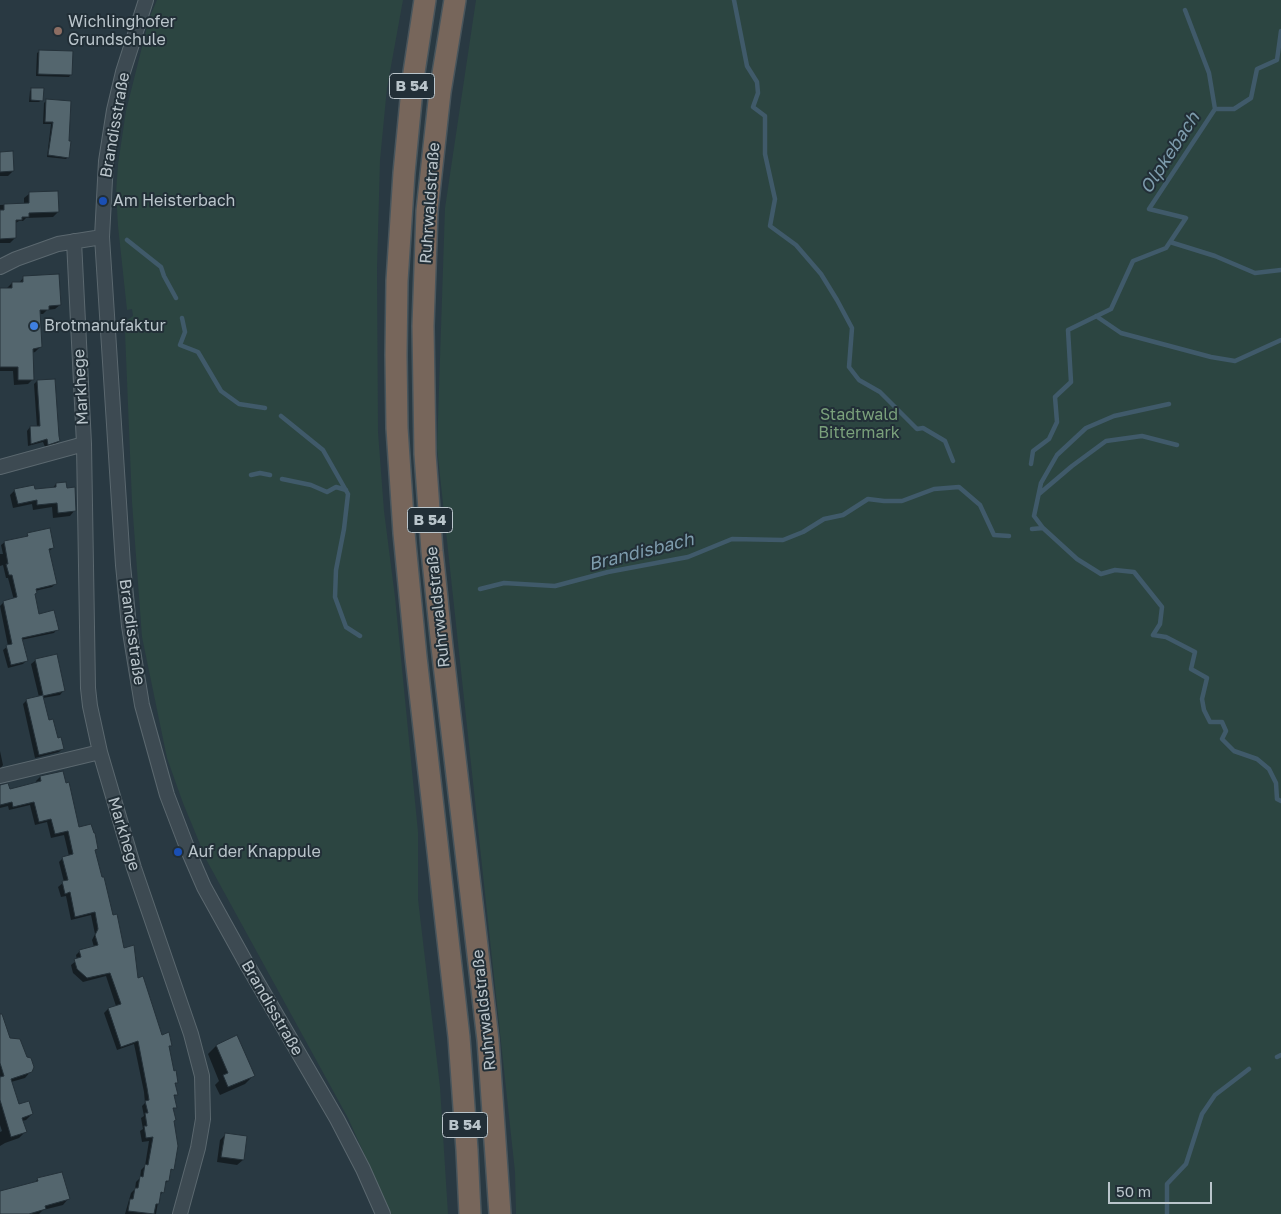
<!DOCTYPE html>
<meta charset="utf-8">
<style>
body{margin:0}
#map{position:relative;width:1281px;height:1214px;overflow:hidden;background:#293942;font-family:"Golos Text",sans-serif}
canvas{display:block}
.scale{position:absolute;left:1108px;top:1182px;width:104px;height:22px;box-sizing:border-box;border:2px solid #bac5cb;border-top:0;padding-left:6px;font-size:15px;line-height:18px;white-space:nowrap;color:#bac5cb;-webkit-text-stroke:4px #222f37;paint-order:stroke}
</style>
<div id="map">
<canvas width="1281" height="1214"></canvas>
<div class="scale">50 m</div>
</div>
<script>
const ctx = document.querySelector('canvas').getContext('2d');
ctx.lineJoin = 'round';
function fillPath(path, color) {
  ctx.fillStyle = color;
  ctx.fill(path, 'evenodd');
}
function toPath(rows) {
  const path = new Path2D();
  for (const r of rows) {
    path.moveTo(r[0], r[1]);
    for (let i = 2; i < r.length; i += 2) path.lineTo(r[i], r[i + 1]);
  }
  return path;
}
function trace(path, color, width, dash) {
  ctx.strokeStyle = color;
  ctx.lineWidth = width;
  ctx.lineCap = dash ? 'butt' : 'round';
  ctx.setLineDash(dash || []);
  ctx.stroke(path);
}
function write(font, color, halo, rows, align = 'center') {
  ctx.font = font + ' "Golos Text",sans-serif';
  ctx.lineWidth = 4;
  ctx.setLineDash([]);
  ctx.textBaseline = 'middle';
  ctx.strokeStyle = halo;
  ctx.fillStyle = color;
  for (const [text, x, y, turn = 0] of rows) {
    ctx.save();
    ctx.translate(x, y);
    ctx.rotate((+turn || 0) * Math.PI / 180);
    ctx.textAlign = isNaN(turn) ? turn : align;
    if (halo) ctx.strokeText(text, 0, 0);
    ctx.fillText(text, 0, 0);
    ctx.restore();
  }
}
const green = toPath([
 [157,0,403,0,387,88,380,160,377,269,378,432,384,511,395,597,418,832,418,899,440,1087,448,1214,391,1214,348,1118,207,861,183,803,167,758,142,637,132,502,125,332,126,321,133,316,132,309,127,310,118,226,116,193,118,164,126,111,149,19],
 [476,0,1281,0,1281,1214,516,1214,515,1172,437,448,445,208]
]);
const shadow = toPath([
 [40,51,71,74,69,77,36,76,37,53],
 [32,89,42,100,39,102,29,102,30,91],
 [46,101,68,157,66,159,47,157,51,124,43,124,44,103],
 [0,153,13,171,8,176,0,176],
 [29,194,58,212,53,217,26,218,23,221,19,221,14,224,15,238,10,243,0,243,0,205,24,204,24,198],
 [24,277,60,305,55,309,47,310,43,314,39,314,40,347,35,352,32,353,33,379,28,384,14,385,13,371,0,371,0,290,7,288,12,283,19,283],
 [37,381,59,441,56,444,45,447,43,442,28,446,27,431,30,427,37,427,34,384],
 [56,484,66,489,75,510,70,516,53,518,52,507,33,510,32,504,13,508,10,495,15,490,52,489],
 [28,535,53,548,48,552,56,583,52,587,35,591,34,594,38,615,57,629,54,633,21,640,27,660,23,664,8,668,3,650,8,646,0,606,4,602,14,600,8,578,6,578,3,565,0,566,0,554,3,554,1,545,5,542,24,538],
 [36,660,64,690,60,695,43,698,48,721,63,748,59,752,35,758,23,704,27,700,39,697,31,664],
 [0,751,3,765,0,769],
 [40,777,78,828,97,849,94,851,123,949,161,1036,170,1045,168,1048,173,1072,177,1082,174,1085,176,1095,173,1097,175,1107,172,1110,172,1169,169,1173,168,1181,164,1184,163,1192,159,1196,156,1214,125,1214,131,1193,135,1189,136,1182,140,1178,141,1170,145,1166,149,1141,142,1142,140,1131,143,1129,141,1118,144,1116,142,1106,145,1103,144,1092,134,1044,117,1050,104,1013,108,1009,116,1006,106,976,83,982,73,973,71,965,77,960,76,955,80,951,94,947,92,940,95,934,91,915,71,920,66,896,61,897,58,887,64,882,59,862,63,858,69,856,64,835,51,838,47,822,35,825,30,805,9,810,8,806,0,808,0,785,9,790,37,784,36,781],
 [0,1024,31,1071,25,1078,11,1082,18,1106,32,1114,26,1120,22,1121,25,1132,19,1138,5,1143,0,1146,0,1132,2,1131,0,1125],
 [216,1046,253,1076,245,1084,220,1095,215,1085,219,1081,208,1054],
 [225,1135,246,1137,243,1160,237,1165,217,1162,220,1140],
 [38,1179,68,1199,63,1205,43,1210,39,1214,0,1214,0,1192,33,1184]
]);
const stream = toPath([
 [734,0,747,66,757,82,758,93,753,107,765,116,765,154,775,199,770,226,796,245,821,274,837,300,852,328,849,367,859,380,880,392,917,429,923,428,945,441,953,461],
 [1185,10,1209,73,1215,109],
 [127,240,161,267,164,276,176,298],
 [1170,242,1215,256,1255,273,1281,270],
 [1096,316,1121,333,1211,357,1235,361,1281,340],
 [182,318,185,332,180,345,198,352,221,391,239,404,265,408],
 [1169,404,1114,416,1086,428,1057,455,1041,483,1034,516,1043,528,1077,559,1101,574,1115,570,1134,572,1162,607,1160,624,1153,635,1166,637,1195,652,1191,669,1207,678,1202,699,1204,710,1210,722,1222,722,1226,731,1222,739,1234,751,1257,759,1269,769,1276,783,1277,799,1281,801],
 [281,416,323,450,348,494,344,529,336,570,335,597,346,627,360,636],
 [1031,464,1033,451,1049,439,1057,422,1055,397,1071,382,1068,330,1111,309,1133,261,1166,248,1186,218,1149,209,1215,109,1234,109,1251,98,1257,69,1277,60,1281,31],
 [251,475,260,473,270,475],
 [282,479,311,485,327,492,336,487,346,490],
 [1039,494,1072,466,1106,441,1142,436,1177,445],
 [1032,529,1043,528],
 [480,589,504,583,555,586,608,572,688,557,732,539,783,540,803,532,824,519,843,515,868,499,884,501,902,501,934,489,959,487,980,505,994,535,1009,536],
 [1277,1057,1281,1055],
 [1167,1214,1167,1184,1186,1164,1202,1114,1215,1095,1249,1069]
]);
const building = toPath([
 [39,50,73,51,72,75,38,74,39,50],
 [31,88,44,88,43,101,31,100,31,88],
 [46,99,71,101,69,141,71,141,69,158,48,155,53,122,45,122,46,99],
 [13,151,14,171,0,172,0,152,13,151],
 [58,191,59,212,29,213,29,217,22,217,22,220,16,220,16,238,0,239,0,210,4,210,4,204,29,203,29,192,58,191],
 [59,274,61,305,49,306,49,310,40,310,42,347,33,349,34,380,18,380,18,367,0,367,0,288,12,288,12,282,23,282,23,276,59,274],
 [55,379,59,436,60,441,48,445,47,439,31,444,30,426,40,426,37,380,55,379],
 [66,482,67,488,75,487,76,511,58,513,57,503,37,505,37,500,18,504,14,489,34,485,35,489,56,487,56,483,66,482],
 [50,528,54,548,49,549,57,584,36,589,37,593,35,594,39,614,54,610,59,630,22,638,28,661,11,665,6,645,12,644,3,601,17,597,12,575,9,575,6,564,8,564,4,541,28,536,27,533,50,528],
 [57,654,65,691,43,696,49,720,53,719,58,738,61,737,64,749,39,755,26,699,43,695,35,659,57,654],
 [63,771,66,783,69,782,79,827,91,824,94,833,95,833,98,849,95,850,102,877,104,877,113,915,117,914,124,948,134,945,138,978,143,976,162,1035,169,1032,172,1046,169,1046,174,1071,176,1070,178,1083,175,1083,178,1095,174,1095,177,1108,173,1108,176,1120,174,1121,178,1146,174,1170,171,1169,169,1181,166,1181,164,1193,161,1192,159,1204,156,1204,154,1214,128,1211,130,1199,133,1199,135,1188,138,1188,140,1176,143,1177,145,1164,148,1165,153,1137,146,1138,144,1126,147,1126,145,1113,148,1113,145,1101,149,1100,147,1088,138,1041,121,1047,108,1008,121,1004,110,973,87,978,77,969,74,959,81,957,79,950,98,945,95,935,98,929,95,912,75,917,70,892,65,894,62,881,68,880,62,857,73,854,68,831,55,834,51,819,39,822,34,802,13,807,12,802,0,805,0,785,8,783,10,789,41,781,40,776,63,771],
 [0,1014,2,1014,10,1038,20,1039,27,1057,31,1058,34,1067,32,1072,11,1079,19,1104,29,1101,33,1114,22,1118,27,1132,11,1137,0,1100,0,1077,4,1076,0,1063,0,1014],
 [237,1035,255,1076,228,1087,223,1075,228,1073,216,1045,237,1035],
 [225,1133,247,1136,244,1160,221,1157,225,1133],
 [62,1172,70,1199,45,1206,46,1209,29,1214,0,1214,0,1191,38,1181,37,1178,62,1172]
]);
const minor = toPath([
 [146,0,123,72,114,110,106,161,102,237,123,565,129,626,142,705,167,795,188,850,204,887,245,961,337,1119,363,1169,383,1214],
 [74,241,84,444,88,688,90,706,100,752,134,868,191,1034,202,1076,203,1119,198,1148,180,1214],
 [0,267,16,259,58,244,102,237],
 [0,467,84,444],
 [0,776,100,752]
]);
const highway = toPath([
 [425,0,413,79,404,173,397,281,396,355,397,428,404,533,416,657,459,1037,467,1150,470,1214],
 [455,0,440,92,427,211,423,326,425,454,432,551,442,647,488,1040,500,1214]
]);
const markers = [
 [58,31,5,"#8d6e63"],
 [103,201,5,"#1a4fb4"],
 [34,326,5,"#3f7fe0"],
 [178,852,5,"#1a4fb4"]
];
const shields = [
 [412,86,45],
 [430,520,45],
 [465,1125,45]
];
const shieldNames = [
 ["B 54",412,86],
 ["B 54",430,520],
 ["B 54",465,1125]
];
const poiNames = [
 ["Wichlinghofer",68,22],
 ["Grundschule",68,40],
 ["Am Heisterbach",113,201],
 ["Brotmanufaktur",44,326],
 ["Auf der Knappule",188,852]
];
const streetNames = [
 ["Brandisstraße",115,125,-80],
 ["Ruhrwaldstraße",430,203,-86],
 ["Markhege",81,387,-93],
 ["Ruhrwaldstraße",438,607,-96],
 ["Brandisstraße",132,632,82],
 ["Markhege",124,834,73],
 ["Brandisstraße",272,1008,60],
 ["Ruhrwaldstraße",484,1010,-96]
];
const parkNames = [
 ["Stadtwald",859,415],
 ["Bittermark",859,433]
];
const waterNames = [
 ["Olpkebach",1170,153,-57],
 ["Brandisbach",641,552,-14]
];
fillPath(green, '#2c4541');
fillPath(shadow, '#0007');
trace(stream, '#405a6a', 4.5);
fillPath(building, '#54666e');
trace(building, '#243139', 1);
trace(minor, '#5b686f', 16);
trace(highway, '#48555c', 24);
trace(minor, '#3d4a52', 14);
trace(highway, '#77665b', 21);
for (const [x, y, r, color] of markers) {
  const dot = new Path2D();
  dot.arc(x, y, r, 0, 2 * Math.PI);
  ctx.fillStyle = color;
  ctx.fill(dot);
  trace(dot, '#222f37', 2);
}
for (const [x, y, w] of shields) {
  const box = new Path2D();
  box.roundRect(x - w / 2, y - 12.5, w, 25, 4);
  ctx.fillStyle = '#222f37';
  ctx.fill(box);
  trace(box, '#bac5cb', 1);
}
write('bold 15px', '#bac5cb', null, shieldNames);
write('16px', '#bac5cb', '#222f37', poiNames, 'left');
write('16px', '#bac5cb', '#222f37', streetNames);
write('16px', '#7aa07b', '#222f37', parkNames);
write('italic 18px', '#7d9bac', '#222f37', waterNames);
</script>
